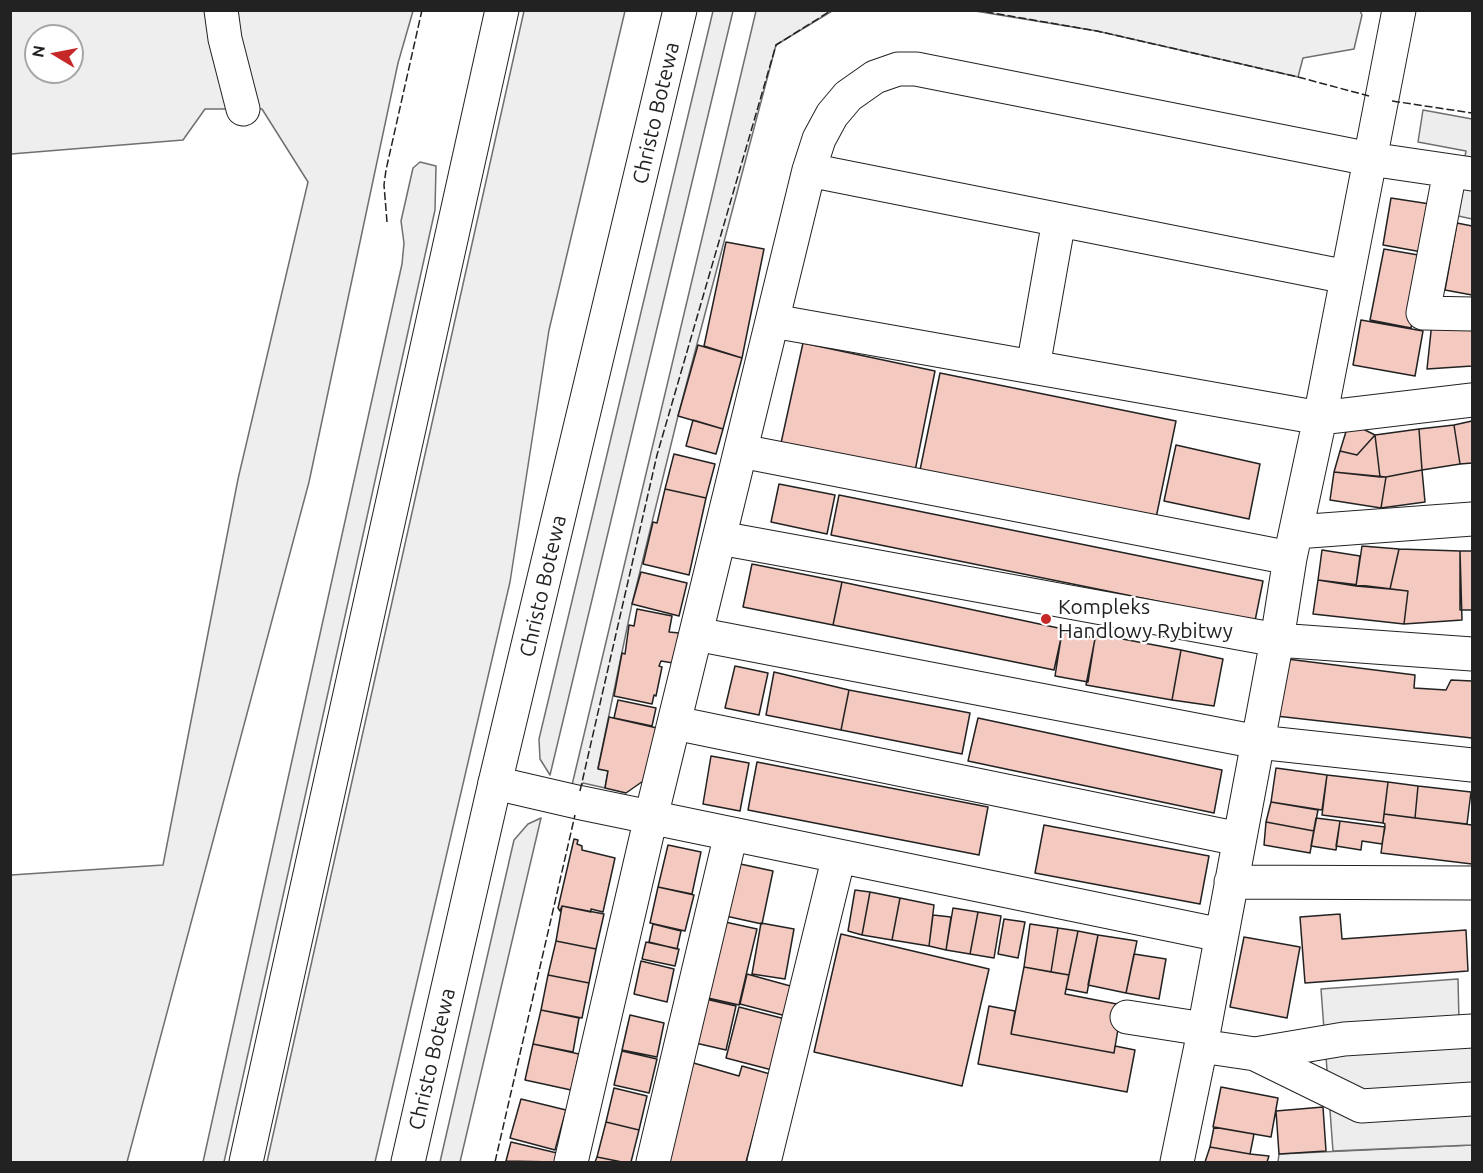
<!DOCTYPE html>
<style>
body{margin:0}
#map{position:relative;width:1483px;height:1173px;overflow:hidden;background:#fff;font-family:Ubuntu,sans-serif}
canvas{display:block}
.frame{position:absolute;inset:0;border:12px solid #222;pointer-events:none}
.north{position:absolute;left:24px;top:24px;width:60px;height:60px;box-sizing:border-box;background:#fff;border:2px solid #a7a7a7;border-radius:50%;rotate:280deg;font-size:16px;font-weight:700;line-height:24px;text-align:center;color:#222}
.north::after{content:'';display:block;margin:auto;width:21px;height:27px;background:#c62828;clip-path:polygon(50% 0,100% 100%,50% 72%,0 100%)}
</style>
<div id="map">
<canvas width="1483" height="1173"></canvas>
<div class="frame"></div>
<div class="north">N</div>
</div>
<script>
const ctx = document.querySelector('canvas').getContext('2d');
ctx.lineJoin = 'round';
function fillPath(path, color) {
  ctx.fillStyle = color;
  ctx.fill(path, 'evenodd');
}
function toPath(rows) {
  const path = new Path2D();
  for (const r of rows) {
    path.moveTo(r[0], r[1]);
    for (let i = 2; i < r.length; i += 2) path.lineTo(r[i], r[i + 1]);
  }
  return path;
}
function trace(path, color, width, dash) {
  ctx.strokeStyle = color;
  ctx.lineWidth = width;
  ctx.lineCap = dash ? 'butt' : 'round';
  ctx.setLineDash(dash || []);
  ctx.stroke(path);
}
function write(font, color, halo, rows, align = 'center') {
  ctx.font = font + ' Ubuntu,sans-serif';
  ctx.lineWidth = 4.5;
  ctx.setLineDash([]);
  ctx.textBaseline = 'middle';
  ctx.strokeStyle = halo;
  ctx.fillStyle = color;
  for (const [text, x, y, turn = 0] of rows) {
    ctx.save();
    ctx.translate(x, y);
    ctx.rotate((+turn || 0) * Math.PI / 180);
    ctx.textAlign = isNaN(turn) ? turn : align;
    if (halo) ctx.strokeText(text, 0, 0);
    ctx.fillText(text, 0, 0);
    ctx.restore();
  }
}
const green = toPath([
 [11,11,413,11,398,63,309,482,127,1162,11,1162,11,875,163,865,238,479,308,182,262,109,205,109,183,140,11,154,11,11],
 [36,36,72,36,72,72,36,72,36,36],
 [524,11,625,11,549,330,510,582,375,1162,267,1162,524,11],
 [713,11,733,11,550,775,540,759,539,739,713,11],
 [756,11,832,11,776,45,678,416,632,604,598,768,608,771,605,788,583,783,581,787,572,785,756,11],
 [1360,11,1362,15,1354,49,1303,58,1298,77,1097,31,975,11,1360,11],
 [420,162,436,166,435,210,224,1162,203,1162,402,264,404,243,401,221,413,168,420,162],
 [541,818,460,1162,440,1162,514,840,528,824,541,818],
 [1472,1145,1472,1162,1278,1162,1279,1154,1472,1145]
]);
const parking = toPath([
 [1423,110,1472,119,1472,219,1454,215,1466,151,1418,142,1423,110],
 [1458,979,1459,1022,1472,1021,1472,1145,1333,1151,1321,989,1458,979]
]);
const building = toPath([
 [1391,198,1430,204,1422,252,1383,245,1391,198],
 [1457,223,1472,226,1472,295,1445,290,1457,223],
 [726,242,764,249,742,358,704,346,726,242],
 [1384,249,1424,256,1411,328,1370,320,1384,249],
 [1361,320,1423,331,1415,376,1353,365,1361,320],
 [1432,322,1472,322,1472,366,1427,369,1432,322],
 [803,343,935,371,915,471,781,443,803,343],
 [698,345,742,358,723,429,678,416,698,345],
 [940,373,1176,421,1156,518,920,470,940,373],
 [693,420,723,429,716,454,686,446,693,420],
 [1472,421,1472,463,1460,464,1454,425,1472,421],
 [1349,422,1375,435,1357,455,1340,451,1349,422],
 [1454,425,1460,464,1422,470,1419,429,1454,425],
 [1419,429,1422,470,1386,477,1380,477,1375,435,1419,429],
 [1375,435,1380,477,1334,472,1340,451,1357,455,1375,435],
 [1176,445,1260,464,1249,519,1164,501,1176,445],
 [674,454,715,464,706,498,665,489,674,454],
 [1422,470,1425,502,1381,508,1386,477,1422,470],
 [1334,472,1386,477,1381,508,1330,500,1334,472],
 [779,484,835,495,827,534,771,522,779,484],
 [665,489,706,498,689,575,643,564,653,522,657,523,665,489],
 [839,495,1263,581,1255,621,831,535,839,495],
 [1362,546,1399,549,1390,589,1356,586,1362,546],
 [1399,549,1460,551,1462,620,1404,624,1408,591,1390,589,1399,549],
 [1322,550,1360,556,1356,586,1318,580,1322,550],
 [1460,551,1472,551,1472,610,1460,610,1460,551],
 [752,564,842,582,833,625,743,607,752,564],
 [641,572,687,583,679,616,632,604,641,572],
 [1318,580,1408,591,1404,624,1313,614,1318,580],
 [842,582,1063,629,1054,670,833,625,842,582],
 [637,609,672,616,669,632,679,633,673,663,661,661,659,666,662,667,656,696,654,695,652,704,614,696,622,653,625,654,629,625,634,626,637,609],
 [1062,632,1095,638,1088,682,1055,676,1062,632],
 [1096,634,1181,650,1172,700,1086,685,1096,634],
 [1181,650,1223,659,1214,706,1172,700,1181,650],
 [1287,659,1415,675,1414,688,1446,690,1451,680,1472,681,1472,738,1276,716,1287,659],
 [735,666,768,673,759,715,725,708,735,666],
 [774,672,849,690,841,730,766,715,774,672],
 [849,690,970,713,962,754,841,730,849,690],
 [618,700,656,708,652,726,614,718,618,700],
 [609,717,657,728,646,779,626,793,605,788,608,771,598,769,609,717],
 [978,718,1222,770,1214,813,968,761,978,718],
 [711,756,749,763,740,811,703,804,711,756],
 [757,762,988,807,979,855,748,810,757,762],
 [1276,768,1327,775,1322,810,1271,802,1276,768],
 [1327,775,1388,782,1383,823,1322,815,1327,775],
 [1388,782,1418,786,1415,818,1384,814,1388,782],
 [1418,786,1471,792,1467,824,1415,818,1418,786],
 [1271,802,1318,810,1314,831,1266,822,1271,802],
 [1384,814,1472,825,1472,864,1381,853,1385,824,1383,823,1384,814],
 [1316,818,1340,821,1336,850,1311,846,1316,818],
 [1340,821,1385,827,1382,844,1362,841,1361,850,1336,846,1340,821],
 [1266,822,1314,831,1310,853,1264,845,1266,822],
 [1044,825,1209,856,1200,904,1035,873,1044,825],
 [574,839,578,840,577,844,582,846,582,850,615,858,603,912,591,909,591,912,562,906,560,911,558,908,574,839],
 [668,845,701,852,692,894,658,887,668,845],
 [731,862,773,871,762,924,721,915,731,862],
 [658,887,694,895,685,931,650,923,658,887],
 [855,890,870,892,862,935,848,931,855,890],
 [870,892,900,898,892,940,862,935,870,892],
 [900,898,934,905,929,946,892,940,900,898],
 [562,906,604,914,596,949,556,941,562,906],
 [953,908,978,912,970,954,946,950,953,908],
 [978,912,1001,916,994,958,970,954,978,912],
 [1340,914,1342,939,1466,930,1468,971,1305,983,1300,917,1340,914],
 [933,915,951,917,946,950,929,946,933,915],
 [1004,919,1025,922,1018,958,998,954,1004,919],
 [716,920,757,929,739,1005,699,996,716,920],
 [761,923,794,929,785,979,752,974,761,923],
 [653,924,681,931,677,949,649,942,653,924],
 [1030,924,1058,928,1051,972,1024,967,1030,924],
 [1058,928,1078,931,1069,975,1051,972,1058,928],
 [1078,931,1098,935,1087,993,1066,989,1078,931],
 [841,934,989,969,962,1086,814,1052,841,934],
 [1098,935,1137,941,1126,993,1088,985,1098,935],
 [1244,937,1300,947,1287,1018,1230,1007,1244,937],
 [556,941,596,949,589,983,548,975,556,941],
 [646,942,679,949,675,966,642,959,646,942],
 [1134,954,1166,959,1159,999,1126,993,1134,954],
 [641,961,674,969,667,1002,634,994,641,961],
 [1024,967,1069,975,1065,994,1122,1005,1114,1053,1011,1034,1024,967],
 [747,974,794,987,786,1016,740,1004,747,974],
 [548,975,589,983,582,1018,541,1010,548,975],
 [701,998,736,1006,726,1050,691,1042,701,998],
 [989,1006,1015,1011,1011,1034,1114,1053,1115,1046,1135,1050,1127,1092,978,1064,989,1006],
 [739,1007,785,1019,772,1070,726,1058,739,1007],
 [541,1010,579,1018,573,1052,533,1044,541,1010],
 [630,1015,664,1023,657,1057,622,1050,630,1015],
 [533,1044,579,1054,571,1090,525,1080,533,1044],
 [622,1051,657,1059,649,1093,614,1085,622,1051],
 [690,1062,739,1076,742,1066,770,1074,746,1162,663,1162,690,1062],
 [1221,1087,1278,1098,1271,1137,1213,1127,1221,1087],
 [614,1088,647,1096,639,1130,606,1122,614,1088],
 [521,1099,566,1110,555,1150,510,1138,521,1099],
 [1323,1107,1326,1151,1279,1154,1276,1111,1323,1107],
 [606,1122,639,1130,631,1162,622,1162,597,1157,606,1122],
 [1214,1127,1254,1134,1250,1154,1210,1147,1214,1127],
 [511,1142,557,1153,555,1162,506,1161,511,1142],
 [1210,1147,1250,1154,1269,1156,1267,1162,1205,1162,1210,1147],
 [597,1157,622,1162,595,1162,597,1157]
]);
const minor = toPath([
 [221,10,225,39,243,109],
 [809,170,1347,277],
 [1450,171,1423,313,1472,314],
 [773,321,1320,418,1472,400],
 [1033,367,1059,220],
 [741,451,1290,558],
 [1296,532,1472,519],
 [720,538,1277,640,1472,654],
 [696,634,1258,742,1472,765],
 [675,723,1239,839],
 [495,783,577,802,1221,935],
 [1231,882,1472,883],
 [1127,1017,1204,1029],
 [1201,1046,1255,1054,1344,1039,1472,1031],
 [1255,1054,1361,1106,1472,1099],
 [571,1162,651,817,809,170,819,139,832,115,848,96,875,77,898,69,916,69,1370,159,1472,174],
 [653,1162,731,834],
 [764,1162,839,856],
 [1177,1162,1201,1046,1277,640,1290,558,1320,418,1399,10]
]);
const major = toPath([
 [246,1162,502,10],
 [408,1162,495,783,680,10]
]);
const fence = toPath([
 [975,10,1097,31,1298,77,1369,96],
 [1392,101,1472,113],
 [387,222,384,185,386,170,422,10],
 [580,791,657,455,776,45,832,10],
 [495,1162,575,815]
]);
const markers = [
 [1046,619,6,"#c62828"]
];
const streetNames = [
 ["Christo Botewa",656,113,-77],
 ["Christo Botewa",543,586,-77],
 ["Christo Botewa",432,1059,-77]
];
const poiNames = [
 ["Kompleks",1058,607],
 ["Handlowy Rybitwy",1058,631]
];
fillPath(green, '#eee');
trace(green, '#6f6f6f', 1.5);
fillPath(parking, '#ededed');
trace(parking, '#6f6f6f', 1.5);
fillPath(building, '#f3c9c0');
trace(building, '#222', 1.5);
trace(minor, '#222', 35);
trace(major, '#222', 35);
trace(minor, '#fff', 33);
trace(major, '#fff', 33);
trace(fence, '#222', 1.5, [8, 3]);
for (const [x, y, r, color] of markers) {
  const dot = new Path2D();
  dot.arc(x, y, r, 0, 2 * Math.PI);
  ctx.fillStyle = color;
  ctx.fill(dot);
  trace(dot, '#fff', 2);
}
write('21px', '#222', '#fff', streetNames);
write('21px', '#222', '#fff', poiNames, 'left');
</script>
